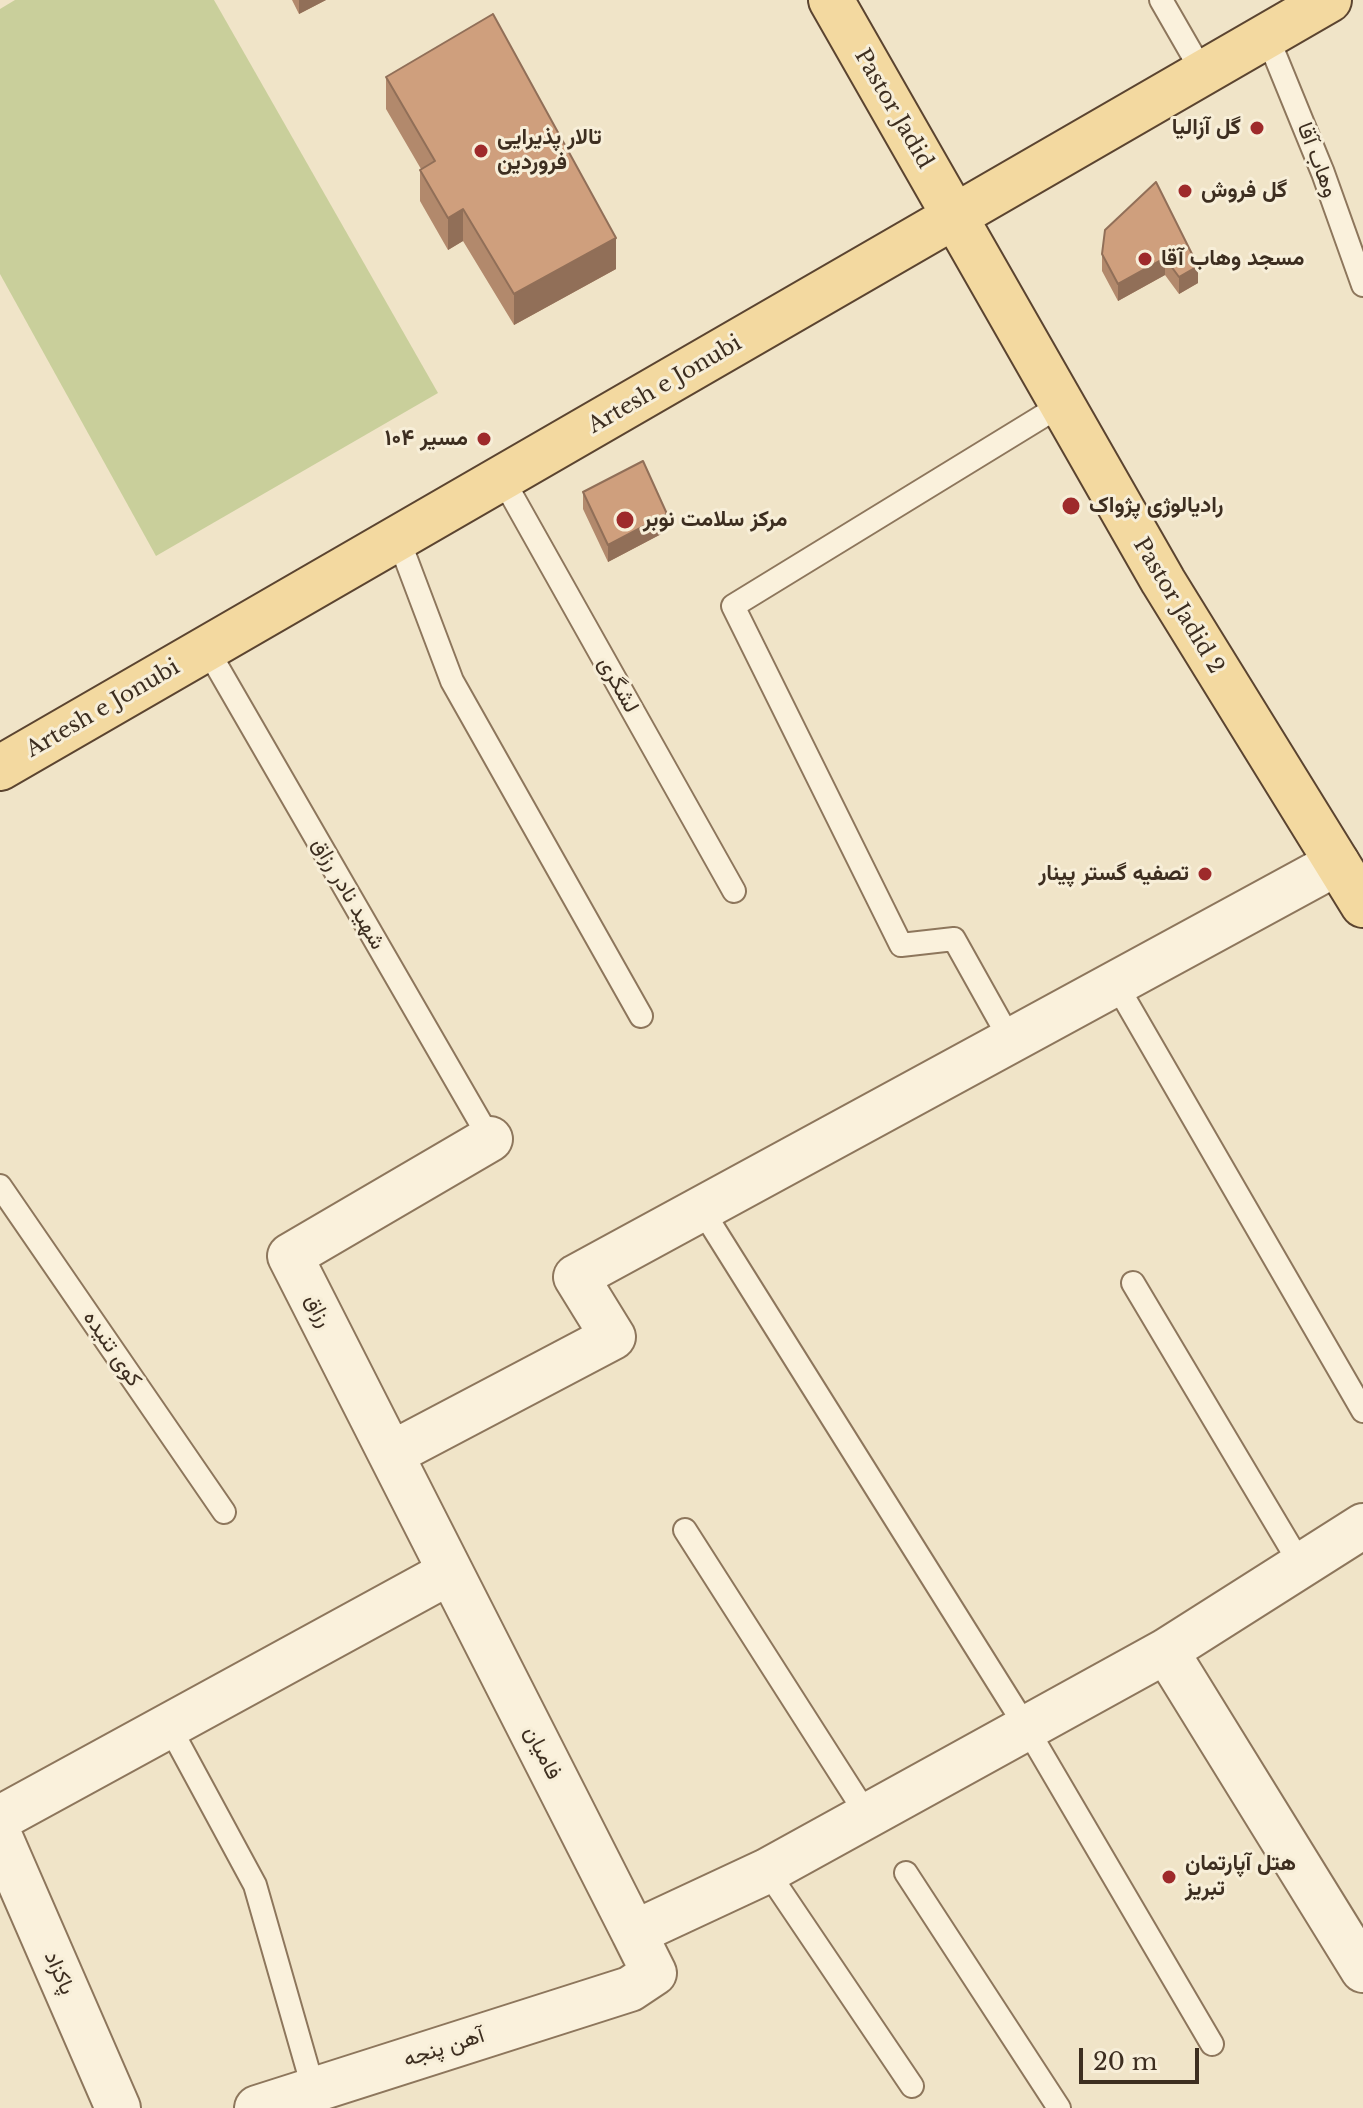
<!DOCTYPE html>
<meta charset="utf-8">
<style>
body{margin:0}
#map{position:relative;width:1363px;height:2108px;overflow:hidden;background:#f0e4c8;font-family:"Libre Baskerville",serif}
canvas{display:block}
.scale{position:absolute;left:1079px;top:2048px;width:120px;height:36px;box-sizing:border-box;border:4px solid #3d2e20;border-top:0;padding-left:10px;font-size:24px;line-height:28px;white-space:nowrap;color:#3d2e20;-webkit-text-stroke:6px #f7eed8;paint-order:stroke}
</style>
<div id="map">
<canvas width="1363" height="2108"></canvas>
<div class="scale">20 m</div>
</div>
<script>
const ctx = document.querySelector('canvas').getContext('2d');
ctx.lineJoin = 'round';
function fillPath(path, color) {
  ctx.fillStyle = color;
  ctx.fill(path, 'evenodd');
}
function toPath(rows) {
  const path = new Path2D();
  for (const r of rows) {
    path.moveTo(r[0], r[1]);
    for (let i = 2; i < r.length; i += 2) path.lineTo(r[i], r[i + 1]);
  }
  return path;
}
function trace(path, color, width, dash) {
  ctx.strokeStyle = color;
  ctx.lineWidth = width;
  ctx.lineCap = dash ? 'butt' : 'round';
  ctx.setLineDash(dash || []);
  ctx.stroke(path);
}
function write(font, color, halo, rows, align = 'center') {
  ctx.font = font + ' "Libre Baskerville",Vazirmatn,serif';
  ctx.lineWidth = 6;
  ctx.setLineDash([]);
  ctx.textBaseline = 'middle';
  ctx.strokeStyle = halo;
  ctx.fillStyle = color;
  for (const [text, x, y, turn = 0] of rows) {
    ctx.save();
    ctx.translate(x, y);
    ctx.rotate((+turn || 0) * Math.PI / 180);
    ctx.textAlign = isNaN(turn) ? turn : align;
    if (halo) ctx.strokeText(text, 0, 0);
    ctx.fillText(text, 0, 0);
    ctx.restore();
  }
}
const green = toPath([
 [15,0,214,0,438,393,156,556,0,274,0,9]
]);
const service = toPath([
 [1161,0,1203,73],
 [1267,36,1323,173,1363,285],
 [502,478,734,891],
 [398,538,452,681,641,1016],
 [207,649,490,1139],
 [1116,984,1363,1411],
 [1011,1041,954,939,901,945,733,606,1061,405],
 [0,1186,224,1512],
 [702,1210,1026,1727,1212,2044],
 [1133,1283,1301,1565],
 [685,1530,867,1815],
 [169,1726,255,1885,316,2098],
 [767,1871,912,2086],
 [906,1873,1059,2108]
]);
const minor = toPath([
 [490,1139,290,1256,634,1933],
 [391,1454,613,1337,576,1277,1337,863],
 [1166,1651,1363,1970],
 [0,1818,450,1572],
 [0,1837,118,2108],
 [257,2108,630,1989,654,1973,634,1933,767,1871,1166,1651,1363,1526]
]);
const primary = toPath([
 [831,0,1163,581,1363,905],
 [0,768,1329,0]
]);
const wall = toPath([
 [292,0,326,0,299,14],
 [386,77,616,269,514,325,463,241,448,250,420,201,420,170,421,169,386,109],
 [1156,182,1198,283,1179,294,1165,275,1118,301,1102,271,1102,254],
 [583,492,667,531,608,562,583,509]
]);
const shadedWall = toPath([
 [299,0,326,0,299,14],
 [463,209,463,241,448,250,448,218],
 [616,238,616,269,514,325,514,294],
 [1165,258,1165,275,1118,301,1118,284],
 [1198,266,1198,283,1179,294,1179,277],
 [667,514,667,531,608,562,608,545]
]);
const building = toPath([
 [493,14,616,238,514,294,463,209,448,218,420,170,435,161,386,77,493,14],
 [1156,182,1198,266,1179,277,1165,258,1118,284,1102,254,1105,230,1156,182],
 [643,461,667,514,608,545,583,492,643,461]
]);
const markers = [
 [1257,128,8,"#9e2a2b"],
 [481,151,8,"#9e2a2b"],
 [1185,191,8,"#9e2a2b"],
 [1145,259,8,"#9e2a2b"],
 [484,439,8,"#9e2a2b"],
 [1071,506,10,"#9e2a2b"],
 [625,520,10,"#9e2a2b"],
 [1205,874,8,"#9e2a2b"],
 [1169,1877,8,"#9e2a2b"]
];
const streetNames = [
 ["Pastor Jadid",893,109,60],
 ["وهاب آقا",1317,160,69],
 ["Artesh e Jonubi",665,385,-30],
 ["Pastor Jadid 2",1178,606,59],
 ["لشگری",618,685,61],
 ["Artesh e Jonubi",103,709,-30],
 ["شهید نادر رزاق",348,894,60],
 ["رزاق",318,1311,63],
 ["کوی تنیده",112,1349,56],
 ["فامیان",542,1753,63],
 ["پاکزاد",59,1973,66],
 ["آهن پنجه",444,2048,-18]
];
const poiNames = [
 ["گل آزالیا",1241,128,"right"],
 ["تالار پذیرایی",497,138],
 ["فروردین",497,163],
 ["گل فروش",1201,191],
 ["مسجد وهاب آقا",1161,259],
 ["مسیر ۱۰۴",468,439,"right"],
 ["رادیالوژی پژواک",1089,506],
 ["مرکز سلامت نوبر",643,520],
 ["تصفیه گستر پینار",1189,874,"right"],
 ["هتل آپارتمان",1185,1864],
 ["تبریز",1185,1889]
];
fillPath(green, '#c9cf9b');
trace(service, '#8d765c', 26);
trace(minor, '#8d765c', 48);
trace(primary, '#5b4430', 48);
trace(service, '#faf1dc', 22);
trace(minor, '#faf1dc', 44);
trace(primary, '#f3d9a0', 44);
fillPath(wall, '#b2896c');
fillPath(shadedWall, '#916f58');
fillPath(building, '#cf9f7d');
trace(building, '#916f58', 2);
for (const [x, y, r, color] of markers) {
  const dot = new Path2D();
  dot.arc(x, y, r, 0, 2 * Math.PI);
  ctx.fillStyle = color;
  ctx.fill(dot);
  trace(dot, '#f7eed8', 3);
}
write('22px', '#3d2e20', '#f7eed8', streetNames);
write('bold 22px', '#3d2e20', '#f7eed8', poiNames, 'left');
</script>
